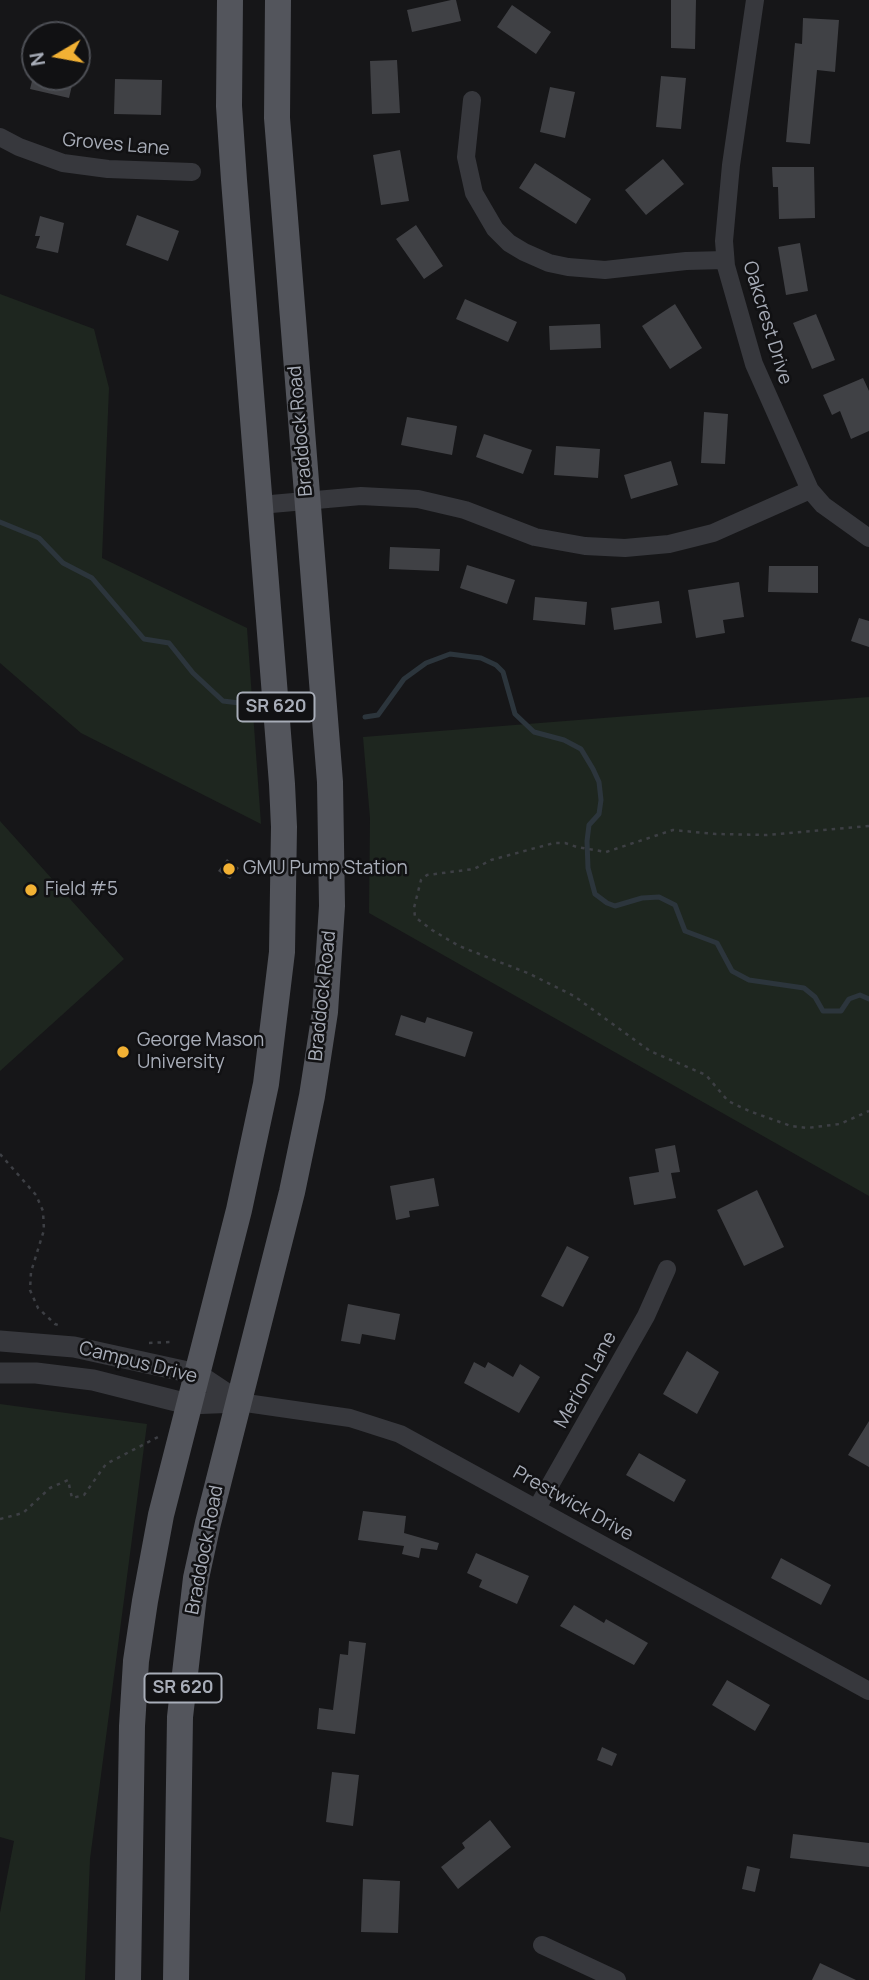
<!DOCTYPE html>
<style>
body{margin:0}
#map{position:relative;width:869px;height:1980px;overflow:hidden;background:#161618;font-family:Manrope,sans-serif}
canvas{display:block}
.north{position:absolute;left:21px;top:21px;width:70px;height:70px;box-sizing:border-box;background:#111113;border:2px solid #4d4f55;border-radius:50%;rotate:260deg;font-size:19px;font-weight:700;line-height:28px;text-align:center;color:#a8adb8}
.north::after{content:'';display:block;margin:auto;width:24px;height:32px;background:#f2b134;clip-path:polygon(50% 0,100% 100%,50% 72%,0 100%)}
</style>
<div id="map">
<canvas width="869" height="1980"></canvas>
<div class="north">N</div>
</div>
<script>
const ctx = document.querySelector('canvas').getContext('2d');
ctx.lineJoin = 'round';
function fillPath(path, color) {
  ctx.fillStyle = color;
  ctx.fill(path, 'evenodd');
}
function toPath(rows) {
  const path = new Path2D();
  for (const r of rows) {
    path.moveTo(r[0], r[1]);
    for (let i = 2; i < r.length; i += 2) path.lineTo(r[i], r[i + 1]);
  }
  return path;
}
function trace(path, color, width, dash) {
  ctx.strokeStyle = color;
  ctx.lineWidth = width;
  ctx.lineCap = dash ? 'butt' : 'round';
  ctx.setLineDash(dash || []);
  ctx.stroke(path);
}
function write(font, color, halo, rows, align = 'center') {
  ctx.font = font + ' Manrope,sans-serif';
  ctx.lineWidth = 5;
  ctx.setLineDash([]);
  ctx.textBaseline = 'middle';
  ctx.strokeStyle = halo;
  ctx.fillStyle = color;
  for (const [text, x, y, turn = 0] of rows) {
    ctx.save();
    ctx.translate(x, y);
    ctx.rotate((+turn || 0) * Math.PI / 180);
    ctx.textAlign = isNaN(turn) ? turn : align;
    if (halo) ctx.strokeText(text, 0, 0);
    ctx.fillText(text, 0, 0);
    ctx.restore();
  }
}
const green = toPath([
 [0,294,94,329,109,388,102,558,247,628,261,824,81,733,0,663],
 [869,697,869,1196,369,913,370,818,363,737],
 [0,821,124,959,0,1071],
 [0,1404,147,1424,90,1859,85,1980,0,1980,0,1913,14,1841,0,1837]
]);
const stream = toPath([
 [0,522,39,538,63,563,92,578,144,639,169,643,193,673,223,701,239,703],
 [365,717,378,715,404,679,426,663,450,654,481,658,496,665,503,672,515,714,534,732,564,740,581,749,593,769,599,782,601,800,599,814,589,825,587,841,588,868,595,894,607,903,615,906,642,898,659,897,675,905,685,931,717,943,732,971,749,980,804,988,815,997,823,1011,841,1011,849,999,860,995,869,999]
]);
const building = toPath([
 [451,0,456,0,461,21,412,32,407,10],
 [671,0,696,0,695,49,671,48],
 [512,5,551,32,536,54,497,27],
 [803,18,839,20,835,72,817,70,810,144,786,142,795,43,802,44],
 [397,60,400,113,372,114,370,61],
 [661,76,686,78,681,129,656,127],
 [33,77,74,77,69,98,30,89],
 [115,79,162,80,161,115,114,114],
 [550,87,575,92,565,138,540,132],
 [400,150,409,201,381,205,373,155],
 [663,159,684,184,646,215,625,190],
 [535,163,591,199,576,224,519,188],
 [772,167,814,167,815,218,779,219,778,187,773,187],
 [137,215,179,231,168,261,126,245],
 [40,216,64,223,58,253,36,248,40,236,35,236],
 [416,225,443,266,424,279,396,239],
 [800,243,808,291,786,295,778,247],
 [465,299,517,322,508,342,456,319],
 [675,304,702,348,670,369,642,326],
 [816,314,835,360,812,369,793,323],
 [600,324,601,348,550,350,549,326],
 [863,378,869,391,869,431,851,439,840,411,832,415,823,395],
 [704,412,728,414,725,464,701,463],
 [407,417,457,426,452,455,401,445],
 [484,434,532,450,523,474,476,457],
 [556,446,600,449,598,478,554,475],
 [671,461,678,485,631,499,624,475],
 [390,547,440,549,439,571,389,569],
 [467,565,515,580,507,604,460,588],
 [769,566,818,566,818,593,768,592],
 [739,582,744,617,723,620,725,633,696,638,688,590],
 [535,597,587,602,585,625,533,620],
 [659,601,662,623,614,630,611,608],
 [859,618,869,621,869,647,851,641],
 [227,859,239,868,230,879,218,871],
 [401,1015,425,1023,427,1017,473,1032,465,1057,395,1035],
 [675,1145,680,1172,671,1173,676,1198,634,1205,629,1177,659,1172,655,1149],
 [434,1178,439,1206,409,1211,410,1217,396,1220,390,1186],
 [757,1190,784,1247,744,1266,717,1210],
 [567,1246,589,1257,563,1307,541,1296],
 [348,1304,400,1314,395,1340,362,1334,360,1344,341,1341],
 [687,1351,719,1372,697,1414,663,1394],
 [474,1362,485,1368,488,1362,513,1377,520,1364,540,1377,519,1413,464,1383],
 [869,1421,869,1467,848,1455],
 [639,1453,686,1480,674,1502,626,1475],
 [363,1511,406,1516,404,1533,439,1543,437,1550,421,1548,419,1558,402,1554,404,1546,358,1540],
 [476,1553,529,1576,517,1604,479,1587,482,1580,467,1573],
 [781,1558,831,1585,821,1605,771,1578],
 [574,1605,604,1623,606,1619,648,1643,634,1665,560,1626],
 [349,1641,366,1643,355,1734,317,1729,319,1708,333,1710,340,1654,348,1655],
 [727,1680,770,1705,755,1731,712,1705],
 [602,1747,617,1754,612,1766,597,1760],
 [332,1772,359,1775,353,1826,326,1822],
 [490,1820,511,1847,458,1889,441,1867,465,1848,462,1843],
 [793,1834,869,1843,869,1867,790,1858],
 [747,1866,760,1869,755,1892,742,1889],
 [363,1879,400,1881,398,1933,361,1932],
 [820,1963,856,1980,812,1980]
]);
const path = toPath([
 [869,826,767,835,716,834,673,830,606,852,577,847,565,843,554,843,491,860,474,869,427,875,421,880,414,908,415,917,432,930,459,946,530,974,574,996,650,1051,706,1075,728,1101,749,1111,791,1126,807,1128,840,1124,869,1111],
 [0,1154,36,1195,43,1211,44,1230,31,1272,30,1290,38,1308,55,1324,61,1326],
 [149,1343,170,1342],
 [0,1519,23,1513,50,1488,68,1480,72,1498,84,1495,106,1464,158,1437]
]);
const minor = toPath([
 [755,0,731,165,724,241,726,266,754,364,810,490,823,505,869,538],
 [472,100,466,157,474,193,495,229,509,243,524,252,549,263,568,267,605,270,686,261,725,260],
 [0,137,19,147,63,163,108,169,192,172],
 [260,505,361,496,418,499,465,510,535,537,585,546,625,548,669,544,713,533,810,490],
 [239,1402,350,1418,400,1434,869,1691],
 [537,1508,646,1316,667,1269],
 [542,1945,617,1980]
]);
const tertiary = toPath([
 [0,1341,74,1347,197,1374,239,1402],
 [0,1373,36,1373,93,1380,188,1404,239,1402]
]);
const primary = toPath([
 [128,1980,132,1726,136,1661,145,1601,161,1515,239,1210,266,1084,282,952,284,827,282,784,234,180,229,106,230,0],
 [176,1980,180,1717,196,1578,208,1523,292,1192,312,1096,325,1012,332,906,330,782,277,118,278,0]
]);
const markers = [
 [229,869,7,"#f2b134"],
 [31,890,7,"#f2b134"],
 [123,1052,7,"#f2b134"]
];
const shields = [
 [276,707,77],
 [183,1688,77]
];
const shieldNames = [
 ["SR 620",276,707],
 ["SR 620",183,1688]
];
const streetNames = [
 ["Groves Lane",116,145,5],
 ["Oakcrest Drive",767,323,73],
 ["Braddock Road",301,431,-95],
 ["Braddock Road",323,996,-84],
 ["Campus Drive",138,1363,14],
 ["Merion Lane",586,1380,-61],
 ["Prestwick Drive",573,1504,29],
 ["Braddock Road",205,1550,-79]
];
const poiNames = [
 ["GMU Pump Station",243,869],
 ["Field #5",45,890],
 ["George Mason",137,1041],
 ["University",137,1063]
];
fillPath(green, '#1e261f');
trace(stream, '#2c353c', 5);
fillPath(building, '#404145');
trace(path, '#3d3f44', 2.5, [3.5, 5]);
trace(minor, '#37383d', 18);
trace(tertiary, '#37383d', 21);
trace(primary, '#53555c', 26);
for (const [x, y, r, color] of markers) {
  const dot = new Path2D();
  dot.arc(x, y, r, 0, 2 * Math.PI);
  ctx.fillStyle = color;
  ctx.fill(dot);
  trace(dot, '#111113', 2.5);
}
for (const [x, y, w] of shields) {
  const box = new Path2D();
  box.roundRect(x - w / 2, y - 14.5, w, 29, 5);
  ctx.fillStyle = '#111113';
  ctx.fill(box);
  trace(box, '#a8adb8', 2);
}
write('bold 18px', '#a8adb8', null, shieldNames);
write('19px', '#a8adb8', '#111113', streetNames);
write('19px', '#a8adb8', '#111113', poiNames, 'left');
</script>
